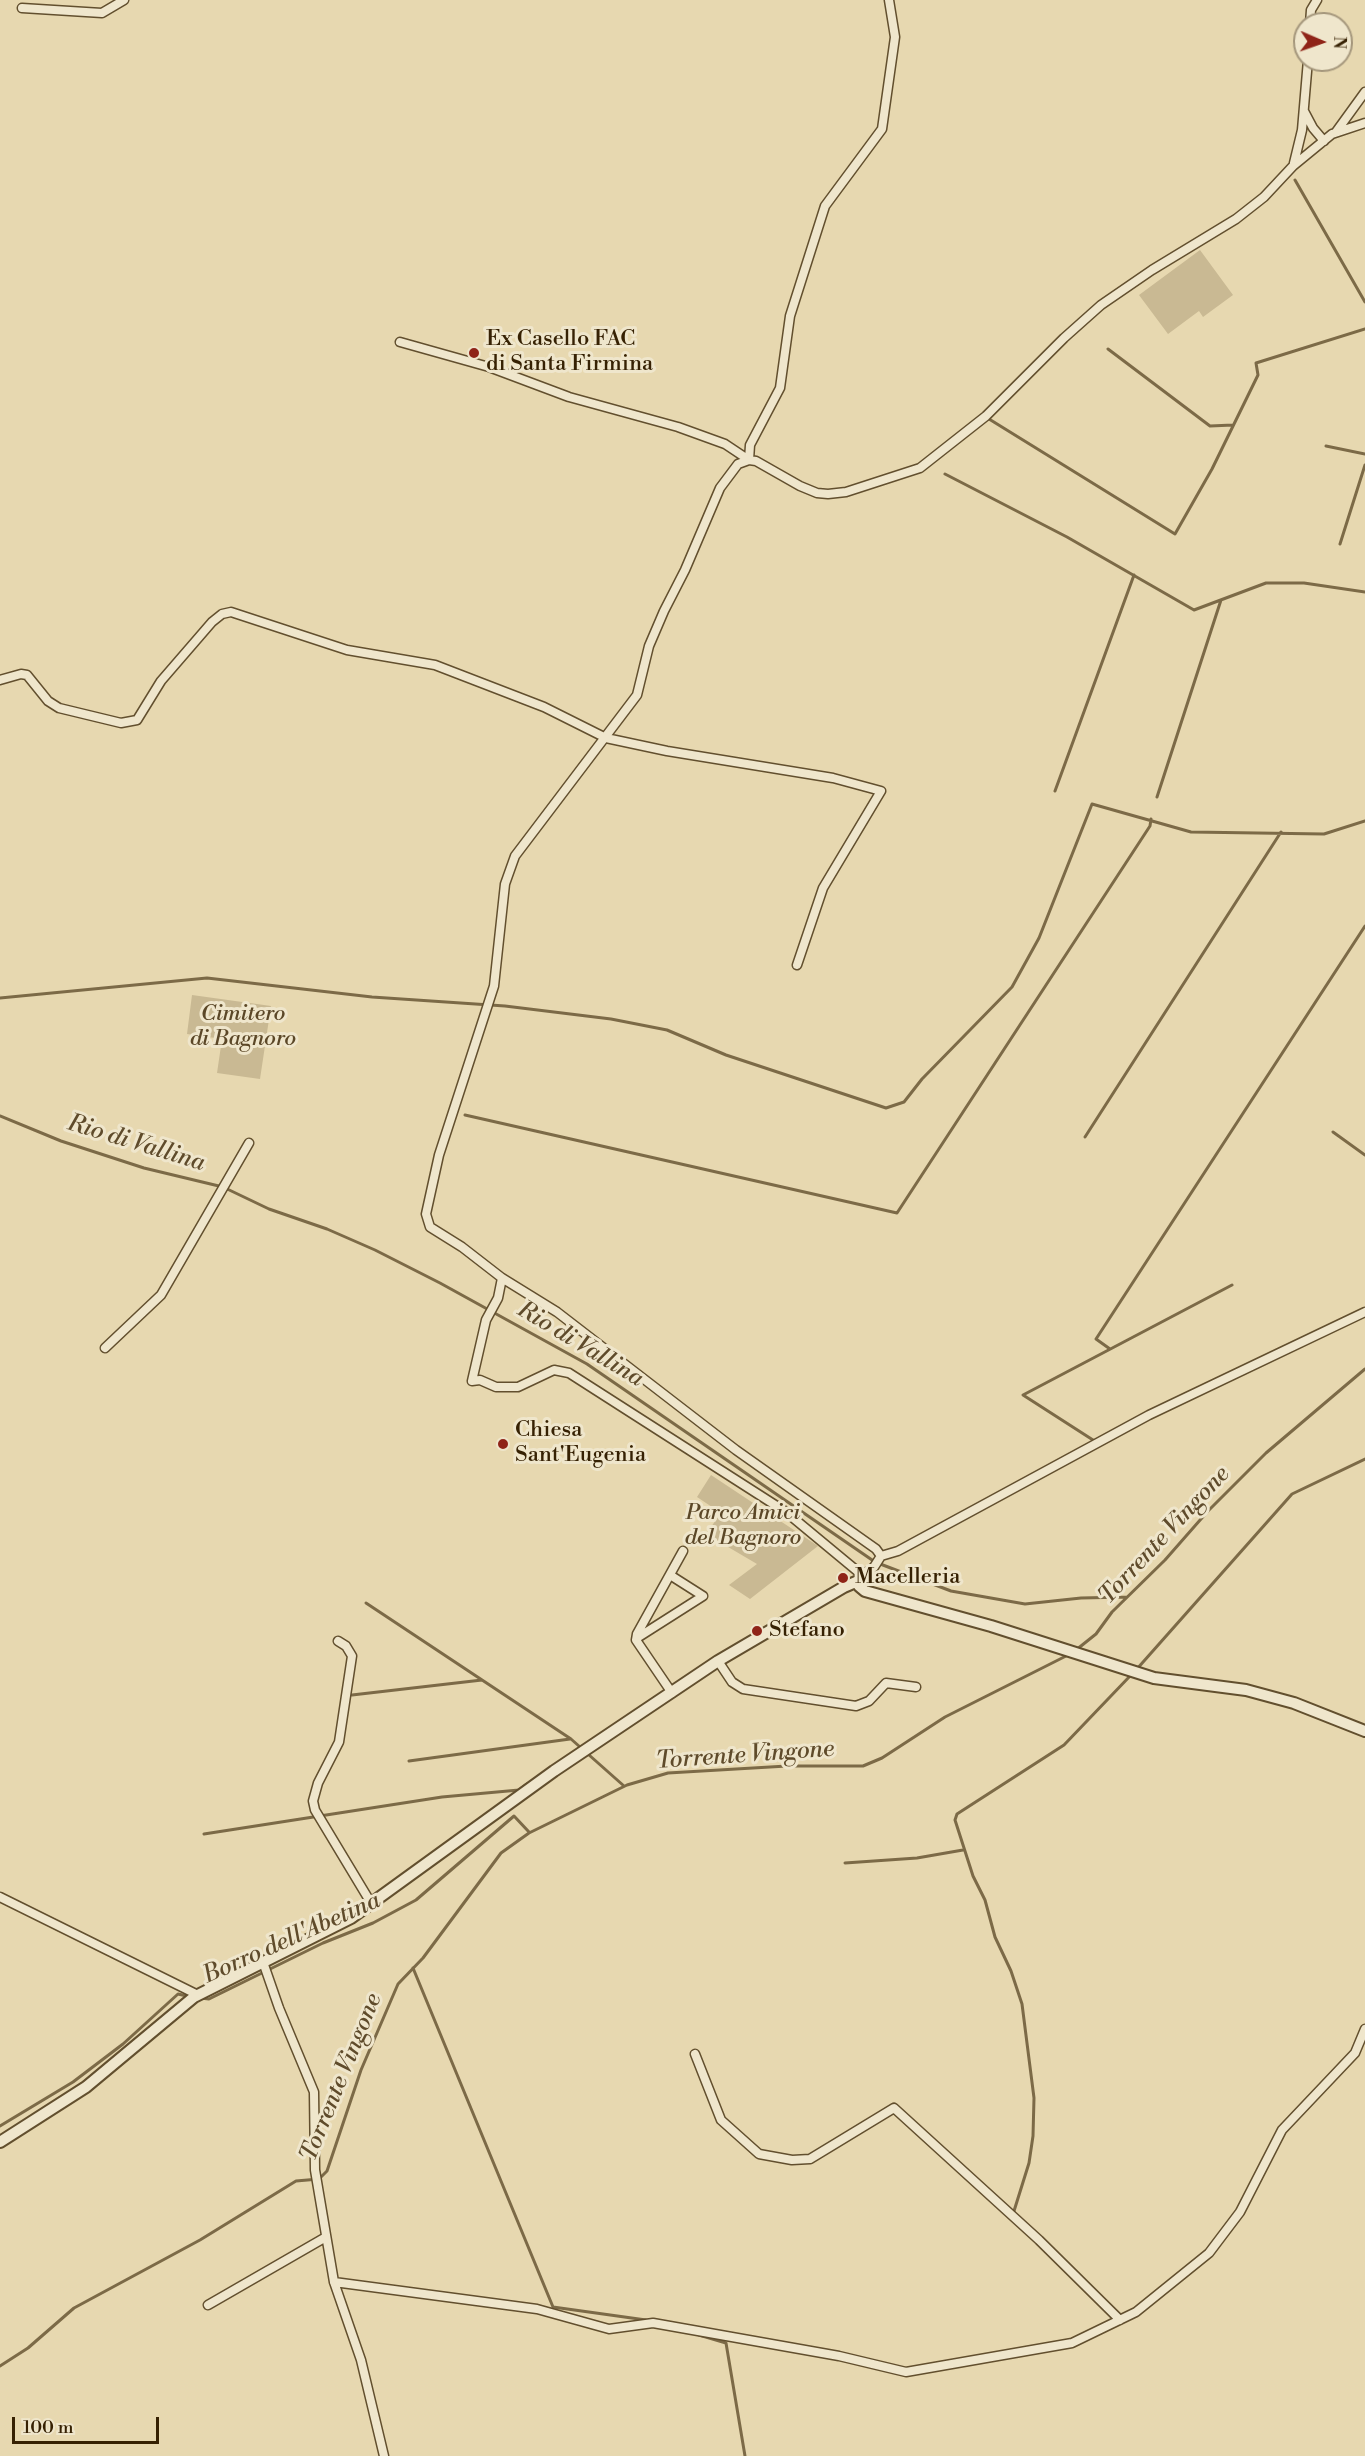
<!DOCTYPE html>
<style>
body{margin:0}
#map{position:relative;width:1365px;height:2456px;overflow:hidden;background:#e7d8b0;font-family:"Libre Bodoni",serif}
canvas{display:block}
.north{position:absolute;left:1293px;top:12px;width:60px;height:60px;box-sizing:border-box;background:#efe6cc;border:2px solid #a5977c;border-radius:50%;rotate:92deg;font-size:16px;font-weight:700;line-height:24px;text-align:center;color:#362103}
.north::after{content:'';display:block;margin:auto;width:21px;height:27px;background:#8f2418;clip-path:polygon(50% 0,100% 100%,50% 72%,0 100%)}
.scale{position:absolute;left:12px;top:2417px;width:147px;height:27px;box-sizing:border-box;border:3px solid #362103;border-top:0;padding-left:8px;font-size:18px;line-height:21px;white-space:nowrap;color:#362103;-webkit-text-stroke:4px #efe6cc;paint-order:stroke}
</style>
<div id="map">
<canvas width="1365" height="2456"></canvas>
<div class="north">N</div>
<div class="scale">100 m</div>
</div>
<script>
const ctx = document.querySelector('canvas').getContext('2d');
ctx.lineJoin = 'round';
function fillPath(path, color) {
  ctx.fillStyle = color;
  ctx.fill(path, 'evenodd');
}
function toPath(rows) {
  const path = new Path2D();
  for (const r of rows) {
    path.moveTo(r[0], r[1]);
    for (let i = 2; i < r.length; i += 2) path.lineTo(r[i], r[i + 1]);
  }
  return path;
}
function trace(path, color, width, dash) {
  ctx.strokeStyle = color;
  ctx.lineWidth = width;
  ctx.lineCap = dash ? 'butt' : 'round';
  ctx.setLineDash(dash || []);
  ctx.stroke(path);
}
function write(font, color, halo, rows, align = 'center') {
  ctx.font = font + ' "Libre Bodoni",serif';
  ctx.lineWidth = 6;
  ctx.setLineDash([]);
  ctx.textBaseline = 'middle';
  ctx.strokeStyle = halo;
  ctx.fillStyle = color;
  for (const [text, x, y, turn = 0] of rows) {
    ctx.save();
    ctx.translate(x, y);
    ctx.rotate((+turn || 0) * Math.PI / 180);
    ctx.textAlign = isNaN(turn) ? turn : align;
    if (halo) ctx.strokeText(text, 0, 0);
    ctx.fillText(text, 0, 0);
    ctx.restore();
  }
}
const green = toPath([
 [1200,250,1233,295,1203,317,1199,311,1168,334,1139,295],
 [192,995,271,1006,260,1079,217,1073,222,1039,187,1034],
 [711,1475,818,1546,750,1599,729,1585,757,1564,706,1534,721,1513,697,1497]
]);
const stream = toPath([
 [1295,180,1365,302],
 [1108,349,1210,426,1233,425],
 [989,419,1175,534,1212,469,1258,375,1256,363,1365,329],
 [1326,446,1365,454],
 [945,474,1067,537,1194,610,1266,583,1304,583,1365,592],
 [1340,544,1365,465],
 [1055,791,1134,575],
 [1157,797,1221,600],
 [0,998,207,978,372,997,505,1006,611,1019,667,1030,726,1055,886,1108,904,1102,922,1079,1012,987,1039,938,1092,804,1191,832,1324,834,1365,821],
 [465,1115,897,1213,1150,826,1151,819],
 [0,1116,61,1141,144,1168,223,1187,269,1209,327,1229,375,1250,440,1283,587,1364,875,1562,951,1591,1025,1604,1081,1598,1127,1597],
 [1333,1132,1365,1155],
 [1085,1137,1281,832],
 [1110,1349,1096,1339,1365,926],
 [1093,1440,1023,1395,1232,1285],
 [366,1603,571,1739,624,1786],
 [1076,1650,1096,1634,1112,1612,1165,1560,1208,1511,1266,1453,1365,1369],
 [1136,1670,1292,1494,1365,1459],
 [352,1695,482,1680],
 [409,1761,570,1739],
 [204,1834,442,1797,519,1790,527,1784],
 [845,1863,917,1858,963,1850],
 [413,1968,553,2307,646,2320],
 [200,1998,209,1999,323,1943,373,1923,416,1900,514,1816,529,1832],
 [0,2126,73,2082,123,2044,178,1994,191,1997],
 [1014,2211,1029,2163,1033,2136,1034,2098,1022,2004,1011,1971,995,1937,985,1900,973,1876,955,1820,957,1814,1064,1745,1131,1675],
 [699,2335,726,2343,745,2456],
 [0,2366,28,2348,74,2308,200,2240,296,2181,319,2179,327,2171,361,2070,398,1984,423,1958,501,1853,529,1833,627,1785,668,1773,787,1766,863,1766,882,1758,945,1717,1070,1654]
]);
const minor = toPath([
 [22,8,102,13,124,0],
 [1310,24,1311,10,1317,0],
 [1304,111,1313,128,1324,141],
 [1336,132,1365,92],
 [1294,163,1302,130,1308,60],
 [400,342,489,367,569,397,678,427,725,444,749,460],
 [749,460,750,445,780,388,790,316,825,206,882,129,895,37,889,0],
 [0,680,21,674,27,675,48,701,59,708,121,723,137,720,161,681,212,622,222,614,231,612,347,650,435,665,544,707,606,738,667,751,833,778,881,791,823,888,797,965],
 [502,1278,498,1298,486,1320,472,1381,480,1380,496,1387,518,1387,554,1370,569,1373,786,1512,862,1575],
 [105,1348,161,1295,249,1143],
 [881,1556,876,1549,736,1450,557,1312,502,1278,462,1247,430,1227,426,1214,439,1155,494,986,505,884,515,856,637,695,649,646,664,611,685,570,720,488,738,464,749,460,756,461,800,486,817,493,828,494,846,492,920,468,986,416,1064,338,1101,305,1152,270,1236,219,1264,197,1293,166,1332,134,1365,123],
 [881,1556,898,1551,1149,1415,1365,1312],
 [859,1578,874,1567,881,1556],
 [637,1638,703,1596,670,1575],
 [338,1641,346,1646,352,1656,339,1742,318,1783,313,1801,315,1810,371,1903],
 [718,1661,732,1682,743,1689,856,1706,869,1701,886,1683,916,1687],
 [672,1693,636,1640,637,1634,683,1551],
 [0,1897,198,1995],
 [263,1962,279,2008,314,2092,315,2170,334,2282,361,2360,384,2456],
 [695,2054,721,2120,759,2154,792,2160,810,2159,894,2108,1039,2240,1120,2320],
 [334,2282,537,2309,609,2329,653,2323,839,2356,906,2372,1072,2343,1136,2312,1209,2253,1240,2212,1282,2130,1355,2053,1365,2029],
 [208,2305,326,2237]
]);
const tertiary = toPath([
 [0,2142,86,2087,194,1997,351,1918,554,1771,718,1661,844,1587,858,1581,859,1586,865,1591,991,1626,1154,1678,1246,1690,1294,1703,1365,1731]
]);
const markers = [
 [474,353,6,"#8f2418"],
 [503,1444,6,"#8f2418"],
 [843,1578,6,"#8f2418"],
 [757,1631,6,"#8f2418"]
];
const poiNames = [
 ["Ex Casello FAC",486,340],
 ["di Santa Firmina",486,365],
 ["Chiesa",515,1431],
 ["Sant'Eugenia",515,1456],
 ["Macelleria",855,1578],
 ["Stefano",769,1631]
];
const parkNames = [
 ["Cimitero",243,1015],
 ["di Bagnoro",243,1040],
 ["Parco Amici",743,1514],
 ["del Bagnoro",743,1539]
];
const waterNames = [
 ["Rio di Vallina",136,1144,17],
 ["Rio di Vallina",580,1345,31],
 ["Torrente Vingone",1165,1536,-47],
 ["Torrente Vingone",745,1756,-4],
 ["Borro dell'Abetina",292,1939,-24],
 ["Torrente Vingone",342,2078,-68]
];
fillPath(green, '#c9b993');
trace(stream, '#7c6a47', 3);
trace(minor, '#624f2e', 11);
trace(tertiary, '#624f2e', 14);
trace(minor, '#efe6cc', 8);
trace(tertiary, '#efe6cc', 10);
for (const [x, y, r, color] of markers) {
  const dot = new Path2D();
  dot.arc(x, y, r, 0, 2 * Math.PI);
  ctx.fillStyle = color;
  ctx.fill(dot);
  trace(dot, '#efe6cc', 2);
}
write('22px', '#362103', '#efe6cc', poiNames, 'left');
write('italic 22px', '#5b4727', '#efe6cc', parkNames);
write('italic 24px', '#5f4b2b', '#efe6cc', waterNames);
</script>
